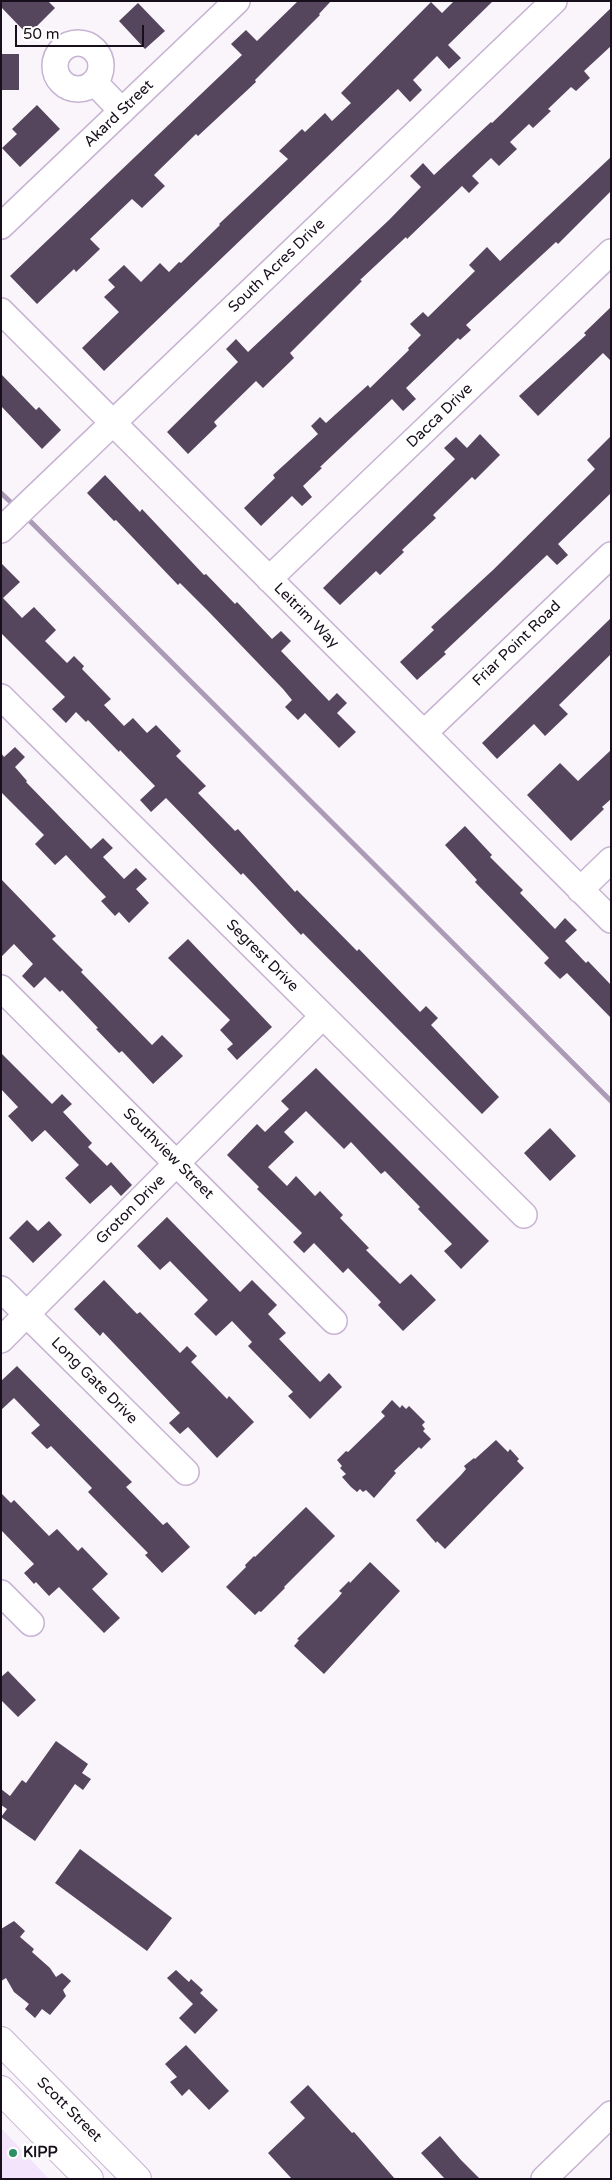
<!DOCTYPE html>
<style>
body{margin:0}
#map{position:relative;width:612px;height:2180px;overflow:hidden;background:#f9f5fb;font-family:"Varela Round",sans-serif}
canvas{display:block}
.frame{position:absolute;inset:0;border:2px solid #170f1b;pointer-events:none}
.scale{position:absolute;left:15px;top:25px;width:129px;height:22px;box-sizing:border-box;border:2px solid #170f1b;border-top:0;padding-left:6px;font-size:15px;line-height:18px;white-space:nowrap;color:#170f1b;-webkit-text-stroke:4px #fff;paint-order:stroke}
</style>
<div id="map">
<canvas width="612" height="2180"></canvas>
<div class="frame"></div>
<div class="scale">50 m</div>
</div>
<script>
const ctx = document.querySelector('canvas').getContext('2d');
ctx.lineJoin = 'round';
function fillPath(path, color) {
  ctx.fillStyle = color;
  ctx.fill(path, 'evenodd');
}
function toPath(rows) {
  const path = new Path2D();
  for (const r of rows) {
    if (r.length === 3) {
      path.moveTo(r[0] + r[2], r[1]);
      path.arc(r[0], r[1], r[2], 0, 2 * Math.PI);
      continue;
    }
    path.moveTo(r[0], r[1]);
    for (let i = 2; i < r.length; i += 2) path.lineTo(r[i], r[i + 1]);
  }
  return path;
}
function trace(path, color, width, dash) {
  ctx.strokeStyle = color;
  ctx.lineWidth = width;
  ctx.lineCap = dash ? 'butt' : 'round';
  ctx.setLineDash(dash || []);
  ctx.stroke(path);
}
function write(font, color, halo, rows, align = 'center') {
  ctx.font = font + ' "Varela Round",sans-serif';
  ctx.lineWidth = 5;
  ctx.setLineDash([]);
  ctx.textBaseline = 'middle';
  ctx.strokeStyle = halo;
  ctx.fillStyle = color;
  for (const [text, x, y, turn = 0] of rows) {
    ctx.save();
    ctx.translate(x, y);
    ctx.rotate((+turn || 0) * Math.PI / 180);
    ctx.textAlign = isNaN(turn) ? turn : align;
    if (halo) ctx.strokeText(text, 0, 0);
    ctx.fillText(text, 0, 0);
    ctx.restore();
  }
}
const built = toPath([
 [1,2128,49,2179,1,2179]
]);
const stream = toPath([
 [1,493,16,507],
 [26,517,611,1101]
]);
const building = toPath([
 [1,1,48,1,55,8,28,35,1,7],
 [298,1,331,1,319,14,320,15,255,80,256,82,198,136,196,134,154,175,165,186,142,208,132,199,90,239,100,249,76,272,74,269,37,304,10,276,242,55,231,44,246,30,257,41],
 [454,1,493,1,448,45,461,58,449,69,437,56,413,80,422,90,410,102,398,89,104,371,82,348,119,312,104,297,115,287,108,280,124,265,141,282,160,263,169,272,179,262,181,263,220,225,219,224,288,159,279,151,302,129,305,132,325,113,332,121,351,103,341,93,431,2,442,13],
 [138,3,165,31,145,49,119,21],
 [611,8,611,46,584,71,590,78,576,91,571,87,548,109,551,111,533,128,529,124,510,142,517,149,499,166,491,158,472,176,479,183,469,193,462,186,407,239,406,237,360,280,362,281,290,353,294,358,263,388,256,381,214,422,217,426,188,454,167,432,238,362,226,349,236,339,248,352,389,220,421,187,410,176,423,163,434,175,491,122,492,123],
 [1,54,19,54,19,90,1,90],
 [37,105,60,129,20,167,2,148,17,134,12,129],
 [611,157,611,191,558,244,556,242,466,325,471,330,460,340,458,338,406,388,416,399,403,411,392,399,320,467,322,468,303,486,312,497,302,506,292,496,261,526,244,508,275,478,273,475,318,434,311,426,320,417,326,423,368,385,370,388,409,350,408,348,421,335,410,324,423,312,428,317,475,271,469,265,487,247,500,261],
 [611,307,611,361,603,353,538,416,519,396,586,335,584,333],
 [1,374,36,410,39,407,61,430,42,449,1,406],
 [480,434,500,455,475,480,472,477,433,515,436,518,402,550,404,552,380,575,376,571,340,605,323,588,455,459,444,448,456,437,467,448],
 [611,436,611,493,558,544,568,555,557,565,547,555,444,652,446,654,417,680,400,662,434,630,431,627,493,570,595,469,587,460],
 [105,475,140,512,142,509,204,575,206,574,235,604,237,602,272,639,281,631,291,641,281,651,329,701,337,693,347,703,337,713,356,732,339,748,305,713,298,720,285,707,292,700,283,689,210,613,180,583,178,585,116,520,114,521,87,493],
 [1,563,20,582,3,598,22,618,34,607,56,630,45,641,67,663,74,656,84,666,82,669,111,699,104,705,124,726,133,718,147,733,156,725,181,751,176,756,206,786,198,793,235,831,238,829,295,892,297,890,357,951,359,949,420,1012,426,1006,438,1018,431,1025,499,1097,482,1114,303,933,301,935,243,873,241,875,166,798,151,812,140,800,155,786,120,750,119,752,88,720,86,722,76,712,66,723,52,709,65,697,1,633],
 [611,618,611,654,559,705,568,714,545,736,534,724,497,759,482,743],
 [15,747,25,757,15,767,27,781,26,782,91,849,103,838,113,848,103,857,124,879,136,868,147,879,136,889,149,903,129,923,119,912,115,916,101,901,106,897,66,855,55,865,35,844,44,835,1,792,1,753,4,757],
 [611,750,611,799,602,807,604,809,571,841,527,795,560,763,578,781],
 [465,826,492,855,490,857,523,890,520,893,555,929,565,918,577,930,565,941,586,963,588,961,611,985,611,1018,567,973,560,979,544,963,549,958,475,882,477,880,445,845],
 [1,879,56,936,52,939,83,970,81,972,152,1045,162,1035,183,1056,153,1084,122,1051,119,1053,96,1029,98,1028,62,990,60,992,45,977,34,988,22,976,33,964,14,944,1,957],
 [188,939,272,1027,237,1060,227,1049,233,1044,220,1030,230,1020,168,958],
 [1,1053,52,1104,62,1094,72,1104,63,1112,92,1143,88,1147,107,1166,111,1162,132,1185,121,1196,111,1185,90,1204,65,1178,79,1165,45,1130,32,1142,8,1116,18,1107,1,1089],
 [316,1068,489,1241,461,1269,444,1251,452,1244,418,1209,420,1207,385,1171,381,1174,351,1142,344,1149,306,1111,284,1132,294,1142,268,1167,287,1186,296,1176,315,1196,320,1191,343,1215,340,1218,369,1248,366,1250,400,1284,411,1274,436,1300,403,1331,378,1305,381,1302,348,1268,343,1273,314,1243,304,1253,293,1242,302,1233,257,1189,259,1187,227,1155,257,1124,265,1132,289,1109,281,1101],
 [550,1128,576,1156,550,1181,524,1153],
 [167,1217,240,1292,252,1280,277,1305,268,1314,286,1333,279,1339,320,1382,329,1373,342,1387,310,1419,288,1396,293,1392,248,1346,252,1342,232,1321,216,1336,194,1314,208,1300,170,1261,160,1270,137,1246],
 [27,1220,38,1231,49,1221,62,1235,33,1263,9,1238],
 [104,1280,137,1314,140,1312,180,1353,187,1346,197,1356,191,1362,227,1399,229,1396,254,1422,217,1458,188,1427,180,1434,169,1423,180,1413,103,1332,100,1336,74,1309],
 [17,1366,132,1482,126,1487,163,1525,167,1522,190,1547,162,1573,145,1555,148,1553,88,1492,92,1488,51,1446,47,1449,31,1433,40,1425,14,1398,1,1410,1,1381],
 [392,1400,400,1408,402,1405,406,1409,409,1406,425,1422,422,1425,425,1429,423,1431,431,1439,421,1449,419,1447,394,1471,396,1473,374,1498,366,1490,363,1492,360,1489,357,1492,351,1487,342,1477,346,1474,340,1468,342,1466,337,1460,346,1451,348,1452,385,1416,381,1412],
 [496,1440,508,1452,510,1449,519,1459,517,1461,524,1468,445,1549,437,1541,436,1543,416,1520,461,1475,466,1469,464,1466,474,1458,475,1459],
 [1,1493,11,1503,14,1500,49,1536,57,1529,78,1551,82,1547,108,1574,92,1589,120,1618,104,1633,59,1587,49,1596,36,1582,34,1584,24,1573,34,1564,1,1530],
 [306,1507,335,1536,284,1587,285,1588,261,1612,259,1611,255,1615,226,1587,246,1567,245,1565,254,1556,255,1557],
 [370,1562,400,1591,324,1674,294,1646,299,1640,297,1639,337,1599,342,1593,339,1591,349,1581,350,1583],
 [8,1671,36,1700,18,1717,1,1700,1,1677],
 [56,1741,88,1764,82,1773,91,1779,83,1790,75,1784,35,1841,1,1817,7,1809,1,1805,1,1789,10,1796,22,1780,26,1783],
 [80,1849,172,1918,147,1951,55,1883],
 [14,1921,25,1931,20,1937,34,1949,32,1952,50,1968,56,1977,62,1973,71,1981,63,1990,66,1996,50,2015,42,2009,35,2018,25,2009,29,2004,14,1992,6,1978,1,1981,1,1929],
 [176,1970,189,1982,191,1979,203,1990,200,1993,218,2010,195,2034,179,2018,193,2004,167,1978],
 [186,2045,229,2091,209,2110,189,2089,182,2096,170,2082,177,2077,165,2064],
 [308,2085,352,2133,354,2132,395,2179,292,2179,268,2153,305,2118,290,2102],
 [440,2136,461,2160,480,2179,445,2179,421,2153]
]);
const minor = toPath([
 [78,66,23],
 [94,82,122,111],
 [1,226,237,1],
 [1,311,611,920],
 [1,530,554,1],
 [269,579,611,252],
 [1,697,524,1215],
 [424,733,611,555],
 [580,890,611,860],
 [1,988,334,1321],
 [1,1289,186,1472],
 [1,1340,323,1016],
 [1,1593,31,1623],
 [544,2179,611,2114]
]);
const major = toPath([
 [1,2041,137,2179],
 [1,2090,89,2179]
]);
const markers = [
 [13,2153,5,"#2e8f69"]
];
const streetNames = [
 ["Akard Street",119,114,-44],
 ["South Acres Drive",277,266,-44],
 ["Dacca Drive",440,416,-44],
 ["Leitrim Way",306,616,45],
 ["Friar Point Road",517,644,-44],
 ["Segrest Drive",262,956,45],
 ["Southview Street",168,1154,45],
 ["Groton Drive",131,1210,-45],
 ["Long Gate Drive",94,1381,45],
 ["Scott Street",69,2110,45]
];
const poiNames = [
 ["KIPP",23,2153]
];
fillPath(built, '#f3e4fc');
trace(stream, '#ac9bb6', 5);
fillPath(building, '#55455d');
trace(minor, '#c7b3d3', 28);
trace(major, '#c7b3d3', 30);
trace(minor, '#fff', 25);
trace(major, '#fff', 28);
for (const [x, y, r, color] of markers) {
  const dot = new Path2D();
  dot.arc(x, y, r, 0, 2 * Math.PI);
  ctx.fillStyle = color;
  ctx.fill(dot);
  trace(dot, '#fff', 2);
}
write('15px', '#170f1b', '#fff', streetNames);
write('bold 15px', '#170f1b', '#fff', poiNames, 'left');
</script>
